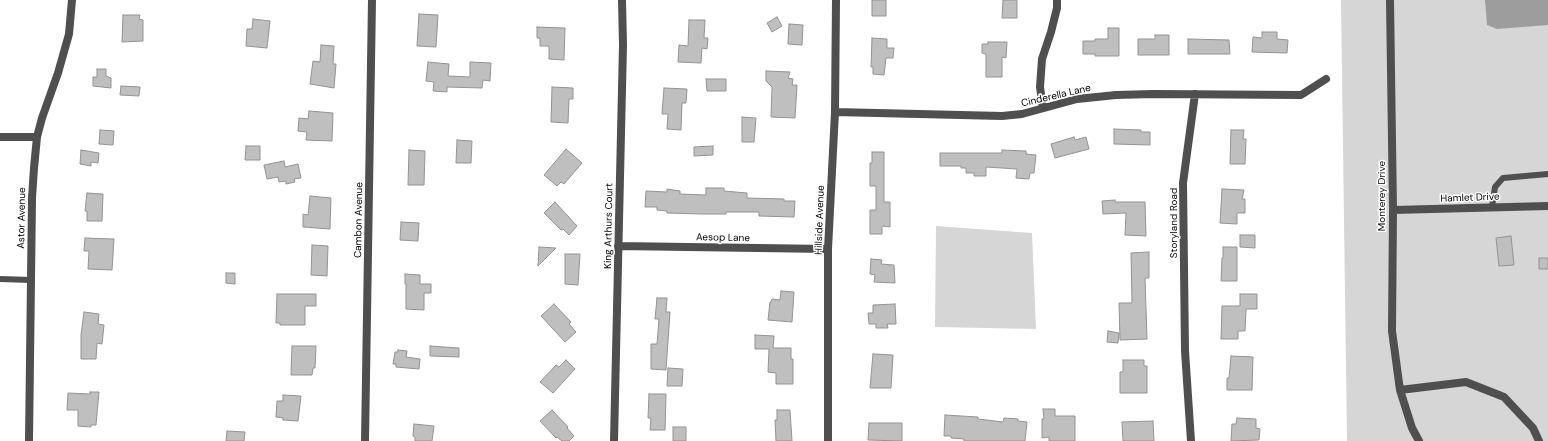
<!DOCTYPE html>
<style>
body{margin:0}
canvas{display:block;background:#fff}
</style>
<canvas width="1548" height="441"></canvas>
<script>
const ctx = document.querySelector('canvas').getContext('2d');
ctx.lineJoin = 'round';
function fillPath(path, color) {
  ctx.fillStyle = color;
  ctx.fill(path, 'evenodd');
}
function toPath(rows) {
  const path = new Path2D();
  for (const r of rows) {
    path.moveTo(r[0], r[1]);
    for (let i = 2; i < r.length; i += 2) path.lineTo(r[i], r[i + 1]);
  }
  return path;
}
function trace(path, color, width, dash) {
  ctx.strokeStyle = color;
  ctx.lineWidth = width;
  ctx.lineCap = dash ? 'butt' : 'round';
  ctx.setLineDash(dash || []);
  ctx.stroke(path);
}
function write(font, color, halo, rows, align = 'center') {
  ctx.font = font + ' "DM Sans",sans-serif';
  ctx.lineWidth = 3;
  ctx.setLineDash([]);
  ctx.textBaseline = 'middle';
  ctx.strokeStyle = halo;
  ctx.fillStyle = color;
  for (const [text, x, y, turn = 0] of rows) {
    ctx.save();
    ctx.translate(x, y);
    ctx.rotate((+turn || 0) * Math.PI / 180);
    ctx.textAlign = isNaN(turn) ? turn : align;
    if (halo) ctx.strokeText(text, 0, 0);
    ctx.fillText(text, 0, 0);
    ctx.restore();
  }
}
const green = toPath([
 [1341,0,1548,0,1548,441,1347,441],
 [936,226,1032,233,1036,329,935,327]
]);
const water = toPath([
 [1485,0,1548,0,1548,25,1497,29,1487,25]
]);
const building = toPath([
 [872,0,886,0,886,16,872,16,872,0],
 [1003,0,1017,0,1017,18,1002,18,1003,0],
 [419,14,438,15,436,47,417,46,419,14],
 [123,15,140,15,139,19,143,20,143,41,122,42,123,15],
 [777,17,782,26,772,32,767,23,777,17],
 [253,19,270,21,267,48,246,46,247,29,252,29,253,19],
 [689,20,705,20,704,38,708,38,707,49,702,48,701,63,678,62,679,45,688,46,689,20],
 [789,24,803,25,802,45,788,44,789,24],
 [537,27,565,28,564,60,549,59,549,46,540,46,540,38,537,38,537,27],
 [1108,28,1119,28,1119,56,1095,56,1095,54,1083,54,1083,41,1095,41,1095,39,1108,39,1108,28],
 [1262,32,1277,32,1277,39,1288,40,1287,53,1252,52,1253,37,1262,38,1262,32],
 [1155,35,1169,35,1169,55,1138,55,1138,39,1155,39,1155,35],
 [872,38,887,39,887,48,894,48,893,58,886,58,884,75,873,74,873,67,871,67,872,38],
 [1188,39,1229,40,1230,54,1188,54,1188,39],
 [988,42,1007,42,1006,58,1002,57,1002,77,986,77,986,54,982,53,982,44,988,44,988,42],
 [321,45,334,46,333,64,336,64,334,88,310,84,313,61,320,62,321,45],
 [428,62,449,64,448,76,470,77,470,62,491,63,490,81,483,80,482,88,447,87,447,92,433,91,434,82,426,81,428,62],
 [97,69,106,69,106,76,111,78,111,88,93,86,93,77,97,77,97,69],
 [766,71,790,72,788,78,793,79,792,85,797,85,795,118,771,117,772,87,766,81,766,71],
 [706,79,726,79,726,91,707,91,706,79],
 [121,86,140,87,139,96,120,95,121,86],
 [552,87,573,88,573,99,569,99,568,123,551,122,552,87],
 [664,88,687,89,686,103,682,103,681,130,667,129,668,114,662,114,664,88],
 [309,111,333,113,332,141,306,140,307,132,298,131,299,118,308,119,309,111],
 [742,117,756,118,754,142,742,142,742,117],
 [1114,129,1141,130,1141,132,1150,132,1150,145,1114,144,1114,129],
 [100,130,114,131,113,145,99,144,100,130],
 [1231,130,1244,130,1243,139,1246,139,1245,164,1230,164,1231,130],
 [1074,137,1075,140,1086,137,1089,149,1055,158,1051,144,1074,137],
 [457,140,472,141,471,163,456,163,457,140],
 [246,146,260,146,260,160,245,160,246,146],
 [713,146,713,155,694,156,694,147,713,146],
 [566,149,582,163,564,184,561,182,557,186,544,175,566,149],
 [81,150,99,153,98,163,91,162,91,166,80,164,81,150],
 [409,150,425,151,424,185,408,185,409,150],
 [1002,150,1026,151,1026,154,1036,155,1034,173,1030,173,1029,179,1016,178,1017,169,986,167,986,176,974,176,974,173,966,173,966,168,961,168,961,166,940,166,940,153,1002,153,1002,150],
 [872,152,884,152,884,202,890,202,890,227,882,226,882,234,870,234,870,210,876,210,876,186,870,186,870,163,872,163,872,152],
 [284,161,285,167,298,164,301,178,294,179,295,182,286,184,286,181,279,182,278,177,267,179,264,165,284,161],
 [706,188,724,188,724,191,747,193,747,198,784,199,784,201,795,201,794,217,759,216,759,212,726,212,726,214,701,214,667,213,667,211,657,210,657,207,645,207,646,191,667,192,667,189,680,191,680,194,706,195,706,188],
 [1222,189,1244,190,1242,199,1245,199,1245,213,1237,213,1237,224,1220,223,1222,189],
 [87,193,103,194,102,221,87,221,87,211,85,211,87,193],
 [310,196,331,198,330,229,303,227,303,214,308,215,310,196],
 [1115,200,1115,202,1145,202,1146,236,1125,235,1126,213,1103,214,1102,201,1115,200],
 [555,202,577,226,569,235,563,229,561,230,544,213,555,202],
 [401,222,419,223,418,241,400,240,401,222],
 [1240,235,1255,235,1255,248,1240,247,1240,235],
 [1511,236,1514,265,1499,266,1496,238,1511,236],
 [85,238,114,239,112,270,88,269,89,251,84,251,85,238],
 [312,245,328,246,327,276,311,275,312,245],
 [539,247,556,248,538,266,539,247],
 [1223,247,1237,247,1237,281,1221,281,1222,258,1223,258,1223,247],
 [1149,252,1149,278,1145,278,1147,339,1120,340,1119,303,1132,303,1131,253,1149,252],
 [565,254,580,254,578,285,565,284,565,254],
 [1539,258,1548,258,1548,269,1539,269,1539,258],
 [871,259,882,260,881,264,894,265,895,283,874,282,875,275,870,274,871,259],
 [226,273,235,273,235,284,226,283,226,273],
 [405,274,420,275,420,284,431,284,431,293,424,293,424,310,406,309,406,284,405,284,405,274],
 [781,291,794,292,792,322,768,320,770,302,771,302,772,299,780,300,781,291],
 [277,294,316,294,316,306,305,306,305,325,280,325,280,323,276,323,277,294],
 [1240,294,1257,294,1257,309,1246,309,1245,331,1238,331,1238,339,1221,339,1222,306,1240,306,1240,294],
 [657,298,667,298,666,312,670,312,666,370,651,369,651,344,657,344,659,319,655,319,657,298],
 [554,304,571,322,569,324,576,332,565,342,541,316,554,304],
 [895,304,896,324,887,324,888,328,876,328,876,324,869,324,868,313,873,313,873,305,895,304],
 [84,312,99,314,98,324,104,325,102,344,97,343,96,359,81,359,81,335,84,312],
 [1108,331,1119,333,1118,343,1107,342,1108,331],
 [755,335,774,336,773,348,791,348,791,359,793,359,793,384,776,384,776,373,768,372,769,349,755,349,755,335],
 [292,346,316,346,315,368,313,368,312,375,291,375,292,346],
 [430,346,459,348,459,357,430,356,430,346],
 [398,350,407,351,406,357,420,359,419,369,396,367,396,364,393,364,395,352,398,352,398,350],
 [873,354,893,355,891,388,870,388,873,354],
 [1231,356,1253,357,1252,390,1227,390,1227,378,1229,378,1231,356],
 [566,360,575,369,553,393,540,382,556,365,559,367,566,360],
 [1123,360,1144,360,1144,366,1147,366,1147,393,1120,393,1120,372,1123,372,1123,360],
 [668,368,683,369,682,386,667,386,668,368],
 [90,392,99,392,96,425,91,425,91,427,78,426,78,410,67,410,68,393,90,394,90,392],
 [649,394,666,394,665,430,650,430,651,418,648,418,649,394],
 [283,395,301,396,298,421,283,420,283,418,276,417,277,401,283,401,283,395],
 [1043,409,1055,409,1055,416,1075,416,1075,441,1049,441,1049,437,1042,438,1042,419,1044,419,1043,409],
 [552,410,568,427,567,428,574,436,569,441,562,441,557,437,556,438,540,421,552,410],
 [777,410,790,410,792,441,776,441,775,420,777,420,777,410],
 [945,415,978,417,978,419,1003,422,1004,418,1018,419,1018,421,1027,422,1025,441,964,441,964,439,951,438,951,436,944,436,945,415],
 [1237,418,1256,419,1256,428,1260,429,1259,440,1231,441,1232,424,1236,424,1237,418],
 [1153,421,1154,441,1123,441,1122,422,1153,421],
 [869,423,902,423,902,441,868,440,869,423],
 [414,424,434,426,432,441,415,441,415,437,413,436,414,424],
 [673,427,686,427,686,441,673,441,673,427],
 [227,431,245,432,244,441,226,441,227,431]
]);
const service = toPath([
 [1492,207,1495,187,1503,178,1548,174],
 [0,279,31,280]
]);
const minor = toPath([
 [1390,0,1393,210,1392,331,1400,390,1412,428,1419,441],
 [1043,108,1040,87,1042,59,1051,32,1057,8,1057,0],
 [835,112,1002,116,1022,114,1077,99,1116,95,1153,94,1301,95,1326,79],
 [0,137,37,137],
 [1393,210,1548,206],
 [618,246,828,249],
 [1400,390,1466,382,1504,397,1533,428,1539,441],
 [29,441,32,198,34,168,37,137,42,118,58,73,69,34,72,0],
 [365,441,372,0],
 [614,441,623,45,622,0],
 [828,441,828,249,835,112,836,0],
 [1191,441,1185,351,1183,183,1195,94]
]);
const streetNames = [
 ["Cinderella Lane",1056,96,-13],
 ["Monterey Drive",1382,196,-90],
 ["Hamlet Drive",1470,198,-2],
 ["Astor Avenue",22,218,-89],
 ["Cambon Avenue",359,220,-89],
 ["Hillside Avenue",820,220,-88],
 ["Storyland Road",1174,223,-90],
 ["King Arthurs Court",609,226,-89],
 ["Aesop Lane",723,238,1]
];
fillPath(green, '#d6d6d6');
fillPath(water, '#9d9d9d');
fillPath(building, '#bfbfbf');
trace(building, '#939393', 1);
trace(service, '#4f4f4f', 6);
trace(minor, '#4f4f4f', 8);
write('10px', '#000', '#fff', streetNames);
</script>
